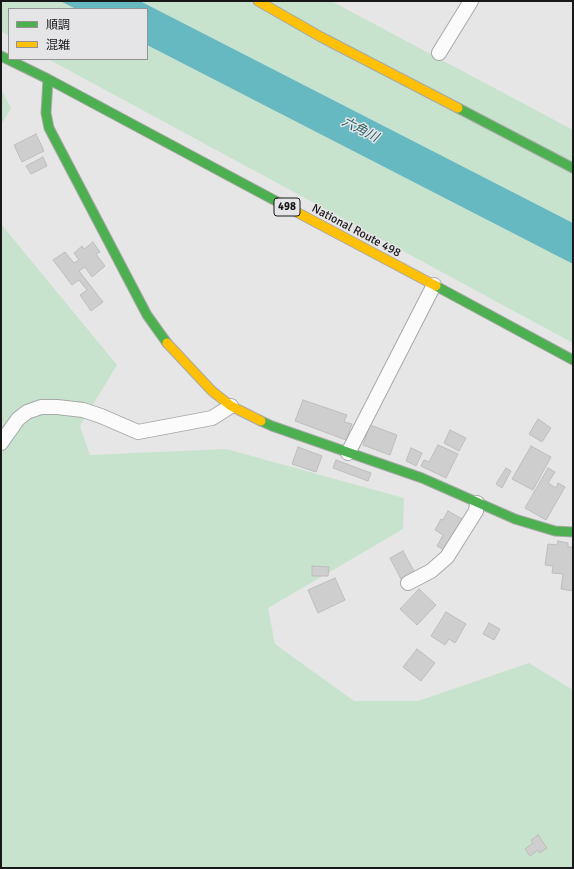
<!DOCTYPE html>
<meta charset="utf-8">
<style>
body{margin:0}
#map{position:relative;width:574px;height:869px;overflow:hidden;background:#e6e6e6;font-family:Signika,"Noto Sans JP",sans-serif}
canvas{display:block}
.frame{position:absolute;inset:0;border:2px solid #181819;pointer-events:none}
.legend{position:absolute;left:8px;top:8px;width:140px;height:52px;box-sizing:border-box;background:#e5e5e7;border:1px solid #939395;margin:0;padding:5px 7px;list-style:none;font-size:12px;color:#181819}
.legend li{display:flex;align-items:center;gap:8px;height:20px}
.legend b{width:20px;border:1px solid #939395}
</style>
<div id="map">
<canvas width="574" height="869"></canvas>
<div class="frame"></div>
<ul class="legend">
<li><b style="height:5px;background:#4caf50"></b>順調</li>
<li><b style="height:5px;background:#ffc107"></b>混雑</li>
</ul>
</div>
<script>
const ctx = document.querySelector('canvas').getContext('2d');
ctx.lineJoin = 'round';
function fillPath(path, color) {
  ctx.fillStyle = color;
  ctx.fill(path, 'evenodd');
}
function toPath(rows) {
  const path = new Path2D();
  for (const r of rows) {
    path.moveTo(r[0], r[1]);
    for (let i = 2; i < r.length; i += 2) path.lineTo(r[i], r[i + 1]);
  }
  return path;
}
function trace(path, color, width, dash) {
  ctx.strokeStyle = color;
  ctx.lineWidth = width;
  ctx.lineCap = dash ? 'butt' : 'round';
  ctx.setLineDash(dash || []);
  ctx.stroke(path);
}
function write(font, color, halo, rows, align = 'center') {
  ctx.font = font + ' Signika,"Noto Sans JP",sans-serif';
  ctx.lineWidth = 3;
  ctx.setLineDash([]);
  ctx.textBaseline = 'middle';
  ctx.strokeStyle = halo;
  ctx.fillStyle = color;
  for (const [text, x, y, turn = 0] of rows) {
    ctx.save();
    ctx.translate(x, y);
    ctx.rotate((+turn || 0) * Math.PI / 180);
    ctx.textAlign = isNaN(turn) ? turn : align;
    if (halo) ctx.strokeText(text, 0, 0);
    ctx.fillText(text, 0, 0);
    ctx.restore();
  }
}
const green = toPath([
 [1,1,60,1,76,9,9,9,9,36,1,31],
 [140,1,331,1,573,130,573,223],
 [147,45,573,264,573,343,48,59,147,59],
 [1,89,11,108,1,125],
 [1,224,117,365,80,426,90,455,226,449,404,498,403,529,268,608,275,644,354,701,418,701,529,663,573,690,573,868,1,868]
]);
const water = toPath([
 [60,1,140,1,573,223,573,264,147,45,147,9,76,9]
]);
const building = toPath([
 [36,134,44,151,22,162,14,145,36,134],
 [43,157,47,166,31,174,26,166,43,157],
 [93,242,100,252,96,254,105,266,92,277,85,267,79,271,103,302,91,311,80,295,87,290,79,280,72,285,53,260,65,252,74,263,79,260,74,253,82,246,84,249,93,242],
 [303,400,347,415,344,422,352,424,346,440,295,421,303,400],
 [538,419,551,428,542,442,529,434,538,419],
 [370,425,397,435,390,455,363,445,370,425],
 [450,430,466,438,459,451,444,443,450,430],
 [438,445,458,454,446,478,421,466,424,460,429,462,438,445],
 [531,446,551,457,533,490,512,479,531,446],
 [298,447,322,456,316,472,292,464,298,447],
 [411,448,422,453,416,466,406,461,411,448],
 [336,460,371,473,368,481,333,468,336,460],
 [506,468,511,471,502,488,496,484,506,468],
 [548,468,555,472,548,483,556,488,558,483,565,487,546,520,525,508,548,468],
 [448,511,464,520,444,550,437,546,443,535,435,530,441,519,443,520,448,511],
 [558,541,568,543,568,547,573,547,573,591,561,589,563,574,552,573,553,566,545,565,548,544,557,545,558,541],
 [403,551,414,571,401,579,390,558,403,551],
 [312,566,329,567,328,576,312,576,312,566],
 [335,578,345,600,318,613,308,590,335,578],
 [419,589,436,605,417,625,400,609,419,589],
 [446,612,466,624,455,643,449,639,445,645,431,636,446,612],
 [489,623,500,629,494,640,483,634,489,623],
 [417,649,435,663,421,681,403,667,417,649],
 [538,835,547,848,540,853,538,850,530,856,525,849,533,843,531,840,538,835]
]);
const street = toPath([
 [439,53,471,1],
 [1,443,18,419,27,412,41,407,57,407,83,410,101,416,138,432,212,418,231,406],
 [348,453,434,285],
 [408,583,431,571,447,557,476,511,477,503]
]);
const fast = toPath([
 [1,56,48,79,287,207],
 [48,79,46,113,49,128,147,315,167,343],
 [458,108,573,168],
 [436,286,573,360],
 [261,421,272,426,422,478,515,519,555,531,573,532]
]);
const slow = toPath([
 [258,1,321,37,458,108],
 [287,207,436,286],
 [167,343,212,391,231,406,261,421]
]);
const shields = [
 [287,207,26]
];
const shieldNames = [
 ["498",287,207]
];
const streetNames = [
 ["National Route 498",356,231,28]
];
const waterNames = [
 ["六角川",360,130,27]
];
fillPath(green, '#c7e3cd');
fillPath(water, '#66b9c0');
fillPath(building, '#cecece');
trace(building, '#bdbdbd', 1);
trace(street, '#a8a8a8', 16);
trace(fast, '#a8a8a8', 11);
trace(slow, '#a8a8a8', 11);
trace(street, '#fbfbfb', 14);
trace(fast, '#4caf50', 9);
trace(slow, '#ffc107', 9);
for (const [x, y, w] of shields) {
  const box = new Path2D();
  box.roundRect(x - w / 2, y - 9, w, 18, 3);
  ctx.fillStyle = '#e5e5e7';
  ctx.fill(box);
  trace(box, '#181819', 1);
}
write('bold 11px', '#181819', null, shieldNames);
write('12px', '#181819', '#e5e5e7', streetNames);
write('italic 13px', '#306064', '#e5e5e7', waterNames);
</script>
